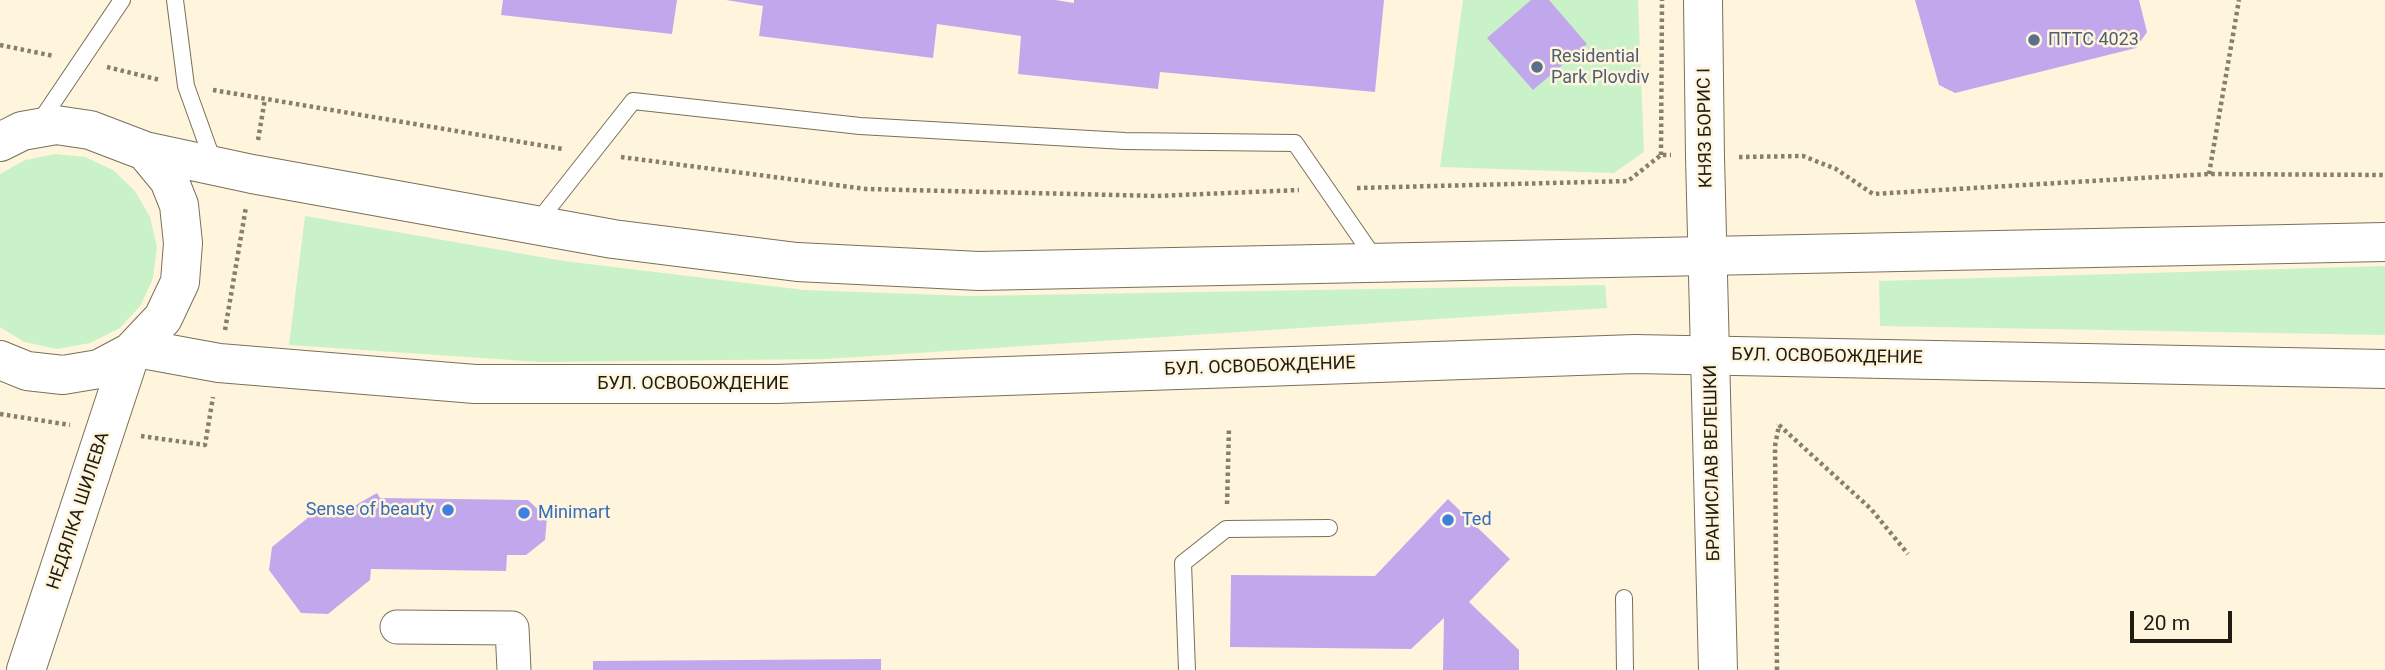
<!DOCTYPE html>
<meta charset="utf-8">
<style>
body{margin:0}
#map{position:relative;width:2385px;height:670px;overflow:hidden;background:#fef5dc;font-family:Roboto,sans-serif}
canvas{display:block}
.scale{position:absolute;left:2130px;top:611px;width:102px;height:32px;box-sizing:border-box;border:4px solid #201c13;border-top:0;padding-left:9px;font-size:21px;line-height:24px;white-space:nowrap;color:#201c13;-webkit-text-stroke:5px #fef5dc;paint-order:stroke}
</style>
<div id="map">
<canvas width="2385" height="670"></canvas>
<div class="scale">20 m</div>
</div>
<script>
const ctx = document.querySelector('canvas').getContext('2d');
ctx.lineJoin = 'round';
function fillPath(path, color) {
  ctx.fillStyle = color;
  ctx.fill(path, 'evenodd');
}
function toPath(rows) {
  const path = new Path2D();
  for (const r of rows) {
    path.moveTo(r[0], r[1]);
    for (let i = 2; i < r.length; i += 2) path.lineTo(r[i], r[i + 1]);
  }
  return path;
}
function trace(path, color, width, dash) {
  ctx.strokeStyle = color;
  ctx.lineWidth = width;
  ctx.lineCap = dash ? 'butt' : 'round';
  ctx.setLineDash(dash || []);
  ctx.stroke(path);
}
function write(font, color, halo, rows, align = 'center') {
  ctx.font = font + ' Roboto,sans-serif';
  ctx.lineWidth = 5;
  ctx.setLineDash([]);
  ctx.textBaseline = 'middle';
  ctx.strokeStyle = halo;
  ctx.fillStyle = color;
  for (const [text, x, y, turn = 0] of rows) {
    ctx.save();
    ctx.translate(x, y);
    ctx.rotate((+turn || 0) * Math.PI / 180);
    ctx.textAlign = isNaN(turn) ? turn : align;
    if (halo) ctx.strokeText(text, 0, 0);
    ctx.fillText(text, 0, 0);
    ctx.restore();
  }
}
const green = toPath([
 [1463,0,1638,0,1644,152,1614,173,1440,167],
 [55,154,85,157,113,170,135,191,150,217,157,247,153,278,141,305,120,328,90,343,57,349,24,342,0,327,0,174,25,160],
 [305,216,564,261,804,290,970,296,1605,285,1607,308,825,359,541,362,289,345],
 [2385,266,2385,335,1880,326,1879,281]
]);
const building = toPath([
 [503,0,677,0,672,34,501,15],
 [726,0,1055,0,1074,3,1074,0,1384,0,1375,92,1160,72,1158,89,1018,74,1021,36,937,24,933,58,759,36,763,6],
 [1531,0,1549,0,1587,44,1533,90,1487,38],
 [1915,0,2139,0,2147,32,2136,48,1955,93,1939,85],
 [377,493,380,498,528,500,547,518,545,540,526,555,507,555,506,571,371,569,370,580,328,614,301,613,269,570,272,547,315,512,340,514],
 [1448,499,1510,559,1469,602,1519,650,1519,670,1443,670,1444,618,1411,649,1230,647,1231,575,1375,576],
 [881,659,881,670,593,670,593,661]
]);
const path = toPath([
 [0,45,54,56],
 [107,67,160,80],
 [213,90,563,149],
 [258,140,265,99],
 [1661,155,1662,0],
 [621,157,866,189,1156,196,1299,190],
 [1739,157,1803,156,1836,169,1873,194,2209,174,2385,175],
 [2209,174,2239,0],
 [1357,188,1628,181,1661,155,1671,155],
 [225,330,246,207],
 [0,414,70,425],
 [1779,425,1871,509,1908,554],
 [141,436,205,445,213,397],
 [1227,504,1229,428],
 [1777,670,1775,446,1779,425]
]);
const lane = toPath([
 [175,0,186,86,214,164],
 [39,123,122,0],
 [536,224,633,101,860,126,1125,141,1295,143,1375,259],
 [1624,598,1625,670],
 [1187,670,1183,563,1226,529,1329,528]
]);
const street = toPath([
 [397,627,512,628,514,670]
]);
const secondary = toPath([
 [1703,0,1705,157,1718,670],
 [26,670,131,352]
]);
const primary = toPath([
 [0,142,22,131,56,125,90,130,145,151,169,180,179,205,183,243,180,282,163,318,131,352,99,369,63,375,27,371,0,360],
 [145,151,252,174,613,239,797,262,979,271,2385,242],
 [137,348,219,363,475,384,777,384,1635,354,2385,369]
]);
const markers = [
 [2034,40,7,"#5c6f8a"],
 [1537,67,7,"#5c6f8a"],
 [448,510,7,"#3f7fe0"],
 [524,513,7,"#3f7fe0"],
 [1448,520,7,"#3f7fe0"]
];
const serviceNames = [
 ["ПТТС 4023",2048,40],
 ["Residential",1551,57],
 ["Park Plovdiv",1551,78]
];
const streetNames = [
 ["КНЯЗ БОРИС I",1706,128,-91],
 ["БУЛ. ОСВОБОЖДЕНИЕ",1827,357,1],
 ["БУЛ. ОСВОБОЖДЕНИЕ",1260,367,-2],
 ["БУЛ. ОСВОБОЖДЕНИЕ",693,384],
 ["БРАНИСЛАВ ВЕЛЕШКИ",1713,463,-91],
 ["НЕДЯЛКА ШИЛЕВА",79,511,-72]
];
const shopNames = [
 ["Sense of beauty",434,510,"right"],
 ["Minimart",538,513],
 ["Ted",1462,520]
];
fillPath(green, '#caf2c9');
fillPath(building, '#c1a8ec');
trace(lane, '#78705a', 18);
trace(street, '#78705a', 35);
trace(secondary, '#78705a', 40);
trace(primary, '#78705a', 40);
trace(path, '#857f6e', 4.5, [3.5, 3.5]);
trace(lane, '#fff', 16);
trace(street, '#fff', 33);
trace(secondary, '#fff', 38);
trace(primary, '#fff', 38);
for (const [x, y, r, color] of markers) {
  const dot = new Path2D();
  dot.arc(x, y, r, 0, 2 * Math.PI);
  ctx.fillStyle = color;
  ctx.fill(dot);
  trace(dot, '#fef5dc', 2.5);
}
write('18px', '#4e5e75', '#fef5dc', serviceNames, 'left');
write('18px', '#201c13', '#fef5dc', streetNames);
write('18px', '#366cbe', '#fef5dc', shopNames, 'left');
</script>
